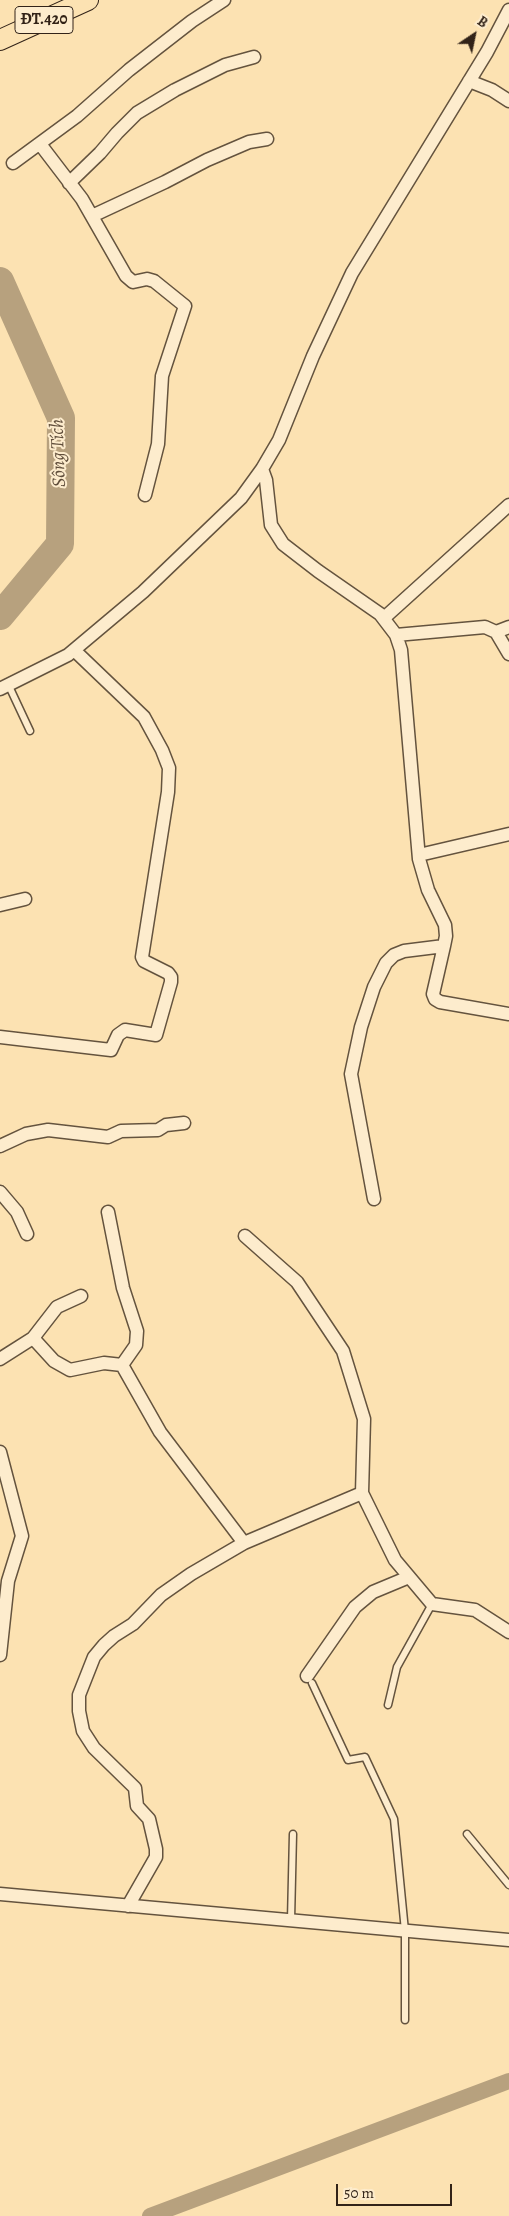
<!DOCTYPE html>
<meta charset="utf-8">
<style>
body{margin:0}
#map{position:relative;width:509px;height:2216px;overflow:hidden;background:#fce2b2;font-family:Alegreya,serif}
canvas{display:block}
.north{position:absolute;left:449px;top:10px;width:50px;height:50px;-webkit-text-stroke:4px #fdeccd;paint-order:stroke;rotate:34deg;font-size:14px;font-weight:700;line-height:20px;text-align:center;color:#322318}
.north::after{content:'';display:block;margin:auto;width:18px;height:22px;background:#322318;clip-path:polygon(50% 0,100% 100%,50% 72%,0 100%)}
.scale{position:absolute;left:336px;top:2184px;width:116px;height:22px;box-sizing:border-box;border:2px solid #322318;border-top:0;padding-left:6px;font-size:15px;line-height:18px;white-space:nowrap;color:#322318;-webkit-text-stroke:4px #fdeccd;paint-order:stroke}
</style>
<div id="map">
<canvas width="509" height="2216"></canvas>
<div class="north">B</div>
<div class="scale">50 m</div>
</div>
<script>
const ctx = document.querySelector('canvas').getContext('2d');
ctx.lineJoin = 'round';
function toPath(rows) {
  const path = new Path2D();
  for (const r of rows) {
    path.moveTo(r[0], r[1]);
    for (let i = 2; i < r.length; i += 2) path.lineTo(r[i], r[i + 1]);
  }
  return path;
}
function trace(path, color, width, dash) {
  ctx.strokeStyle = color;
  ctx.lineWidth = width;
  ctx.lineCap = dash ? 'butt' : 'round';
  ctx.setLineDash(dash || []);
  ctx.stroke(path);
}
function write(font, color, halo, rows, align = 'center') {
  ctx.font = font + ' Alegreya,serif';
  ctx.lineWidth = 4;
  ctx.setLineDash([]);
  ctx.textBaseline = 'middle';
  ctx.strokeStyle = halo;
  ctx.fillStyle = color;
  for (const [text, x, y, turn = 0] of rows) {
    ctx.save();
    ctx.translate(x, y);
    ctx.rotate((+turn || 0) * Math.PI / 180);
    ctx.textAlign = isNaN(turn) ? turn : align;
    if (halo) ctx.strokeText(text, 0, 0);
    ctx.fillText(text, 0, 0);
    ctx.restore();
  }
}
const canal = toPath([
 [150,2216,509,2081]
]);
const river = toPath([
 [0,281,61,418,60,544,0,616]
]);
const lane = toPath([
 [8,684,30,731],
 [312,1683,348,1760,365,1757,394,1819,405,1931,405,2020],
 [388,1705,397,1667,432,1604],
 [467,1834,509,1885],
 [291,1920,293,1834]
]);
const street = toPath([
 [469,81,492,90,509,101],
 [40,144,82,199,126,276,133,282,147,279,154,281,185,306,162,376,158,444,145,495],
 [13,163,77,116,129,70,192,21,224,0],
 [69,183,100,153,117,133,137,113,175,90,225,65,254,57],
 [92,216,165,182,207,160,249,142,267,139],
 [262,469,266,480,271,525,283,544,318,571,380,614,396,635,401,650,419,859,428,890,445,925,446,936,444,946,404,951,394,955,386,963,374,987,361,1027,351,1074,374,1199],
 [384,618,509,505],
 [496,632,509,627],
 [396,635,485,627,496,632,509,654],
 [0,689,68,655,143,592,241,498,262,469,279,440,313,356,352,273,487,52,509,10],
 [419,855,509,834],
 [0,905,25,899],
 [444,946,433,994,435,999,440,1002,509,1014],
 [0,1037,111,1050,118,1035,125,1030,156,1035,171,982,171,977,168,973,144,961,142,957,168,792,169,768,162,750,144,717,74,650],
 [0,1146,26,1134,48,1130,108,1137,121,1131,158,1130,166,1125,184,1123],
 [0,1192,17,1212,27,1234],
 [108,1212,123,1288,137,1331,136,1345,122,1365],
 [245,1236,297,1282,343,1351,364,1419,362,1493,395,1560,432,1604,475,1610,509,1632],
 [33,1338,57,1307,81,1296],
 [0,1359,33,1338,54,1361,70,1370,104,1363,122,1365,160,1432,244,1543],
 [0,1452,22,1536,8,1581,0,1655],
 [307,1676,355,1607,373,1592,409,1577],
 [0,1894,509,1940],
 [128,1906,156,1857,156,1849,149,1819,137,1806,135,1788,94,1748,83,1731,79,1711,79,1695,94,1657,104,1645,114,1636,133,1624,161,1595,191,1574,244,1543,362,1493]
]);
const primary = toPath([
 [0,40,88,0]
]);
const shields = [
 [44,20,58]
];
const shieldNames = [
 ["ĐT.420",44,20]
];
const waterNames = [
 ["Sông Tích",59,453,-92]
];
trace(canal, '#b7a17e', 16);
trace(river, '#b7a17e', 28);
trace(lane, '#64533e', 9);
trace(street, '#64533e', 15);
trace(primary, '#322318', 22);
trace(lane, '#fdeccd', 6);
trace(street, '#fdeccd', 12);
trace(primary, '#fce2b2', 20);
for (const [x, y, w] of shields) {
  const box = new Path2D();
  box.roundRect(x - w / 2, y - 13.5, w, 27, 4);
  ctx.fillStyle = '#fdeccd';
  ctx.fill(box);
  trace(box, '#322318', 1);
}
write('bold 16px', '#322318', null, shieldNames);
write('italic 19px', '#614f3c', '#fdeccd', waterNames);
</script>
